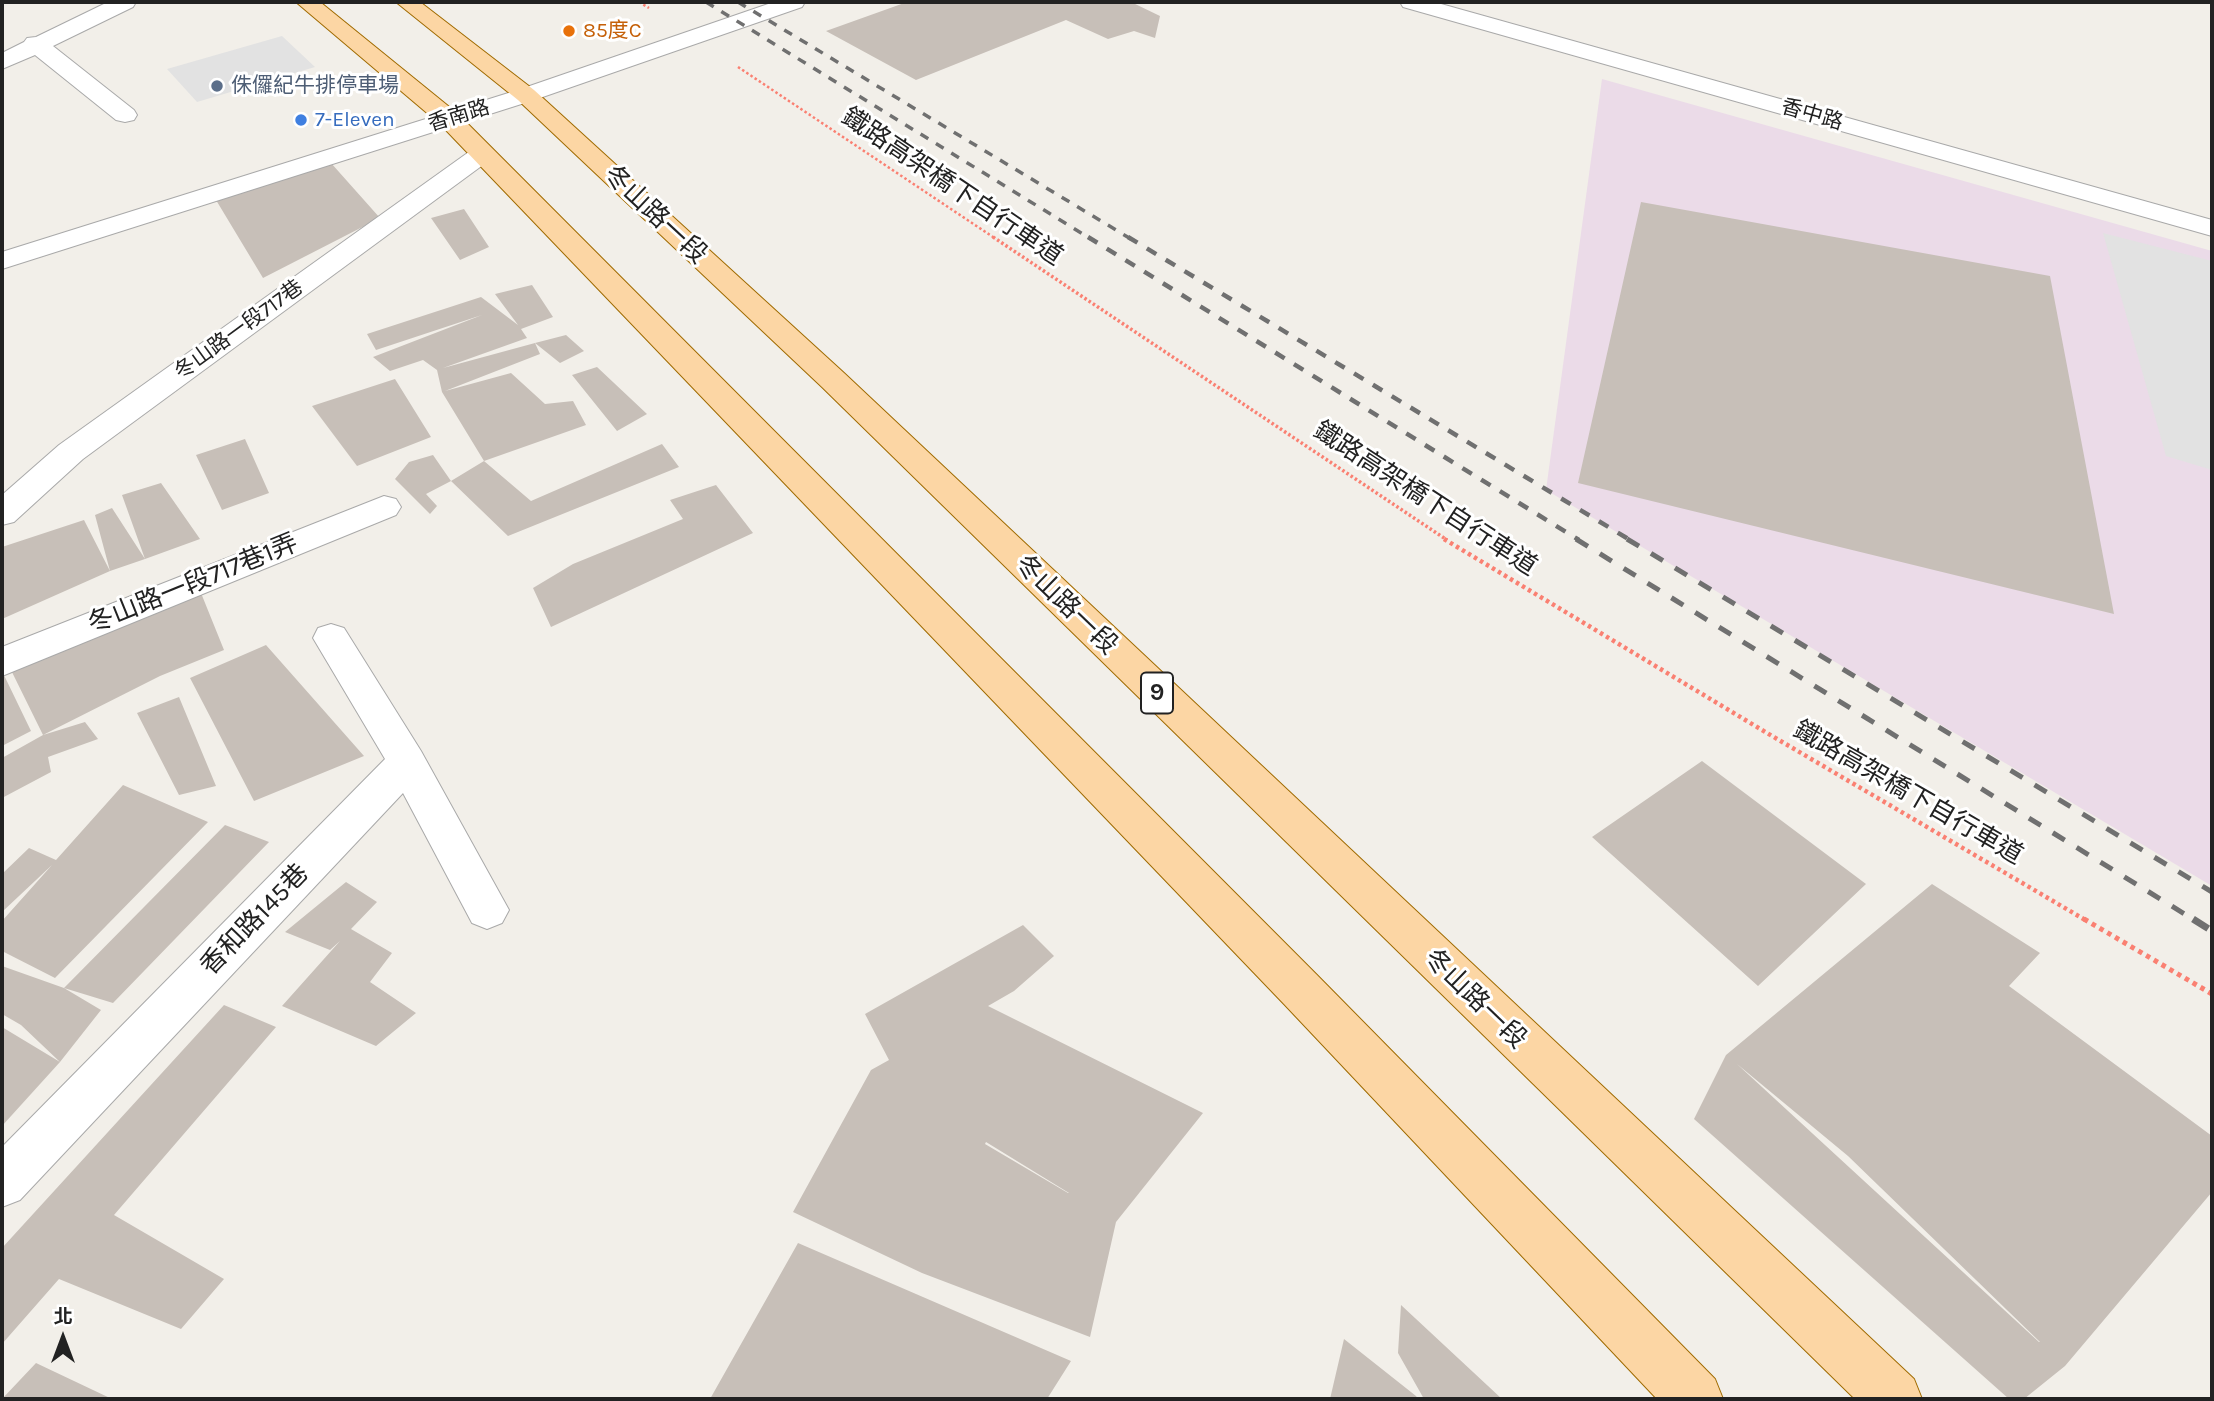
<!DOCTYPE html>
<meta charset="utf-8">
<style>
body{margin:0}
#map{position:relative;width:2214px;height:1401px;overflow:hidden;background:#f2efe9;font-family:Karla,"Noto Sans TC",sans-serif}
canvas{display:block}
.frame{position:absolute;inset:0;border:4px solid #222;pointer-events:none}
.north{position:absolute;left:28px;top:1303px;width:70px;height:70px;-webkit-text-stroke:5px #fff;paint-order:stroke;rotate:0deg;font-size:19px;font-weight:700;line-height:28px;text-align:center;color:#222}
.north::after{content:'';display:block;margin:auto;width:24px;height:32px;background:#222;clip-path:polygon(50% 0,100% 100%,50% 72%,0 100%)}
</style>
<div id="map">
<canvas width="2214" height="1401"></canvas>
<div class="frame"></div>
<div class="north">北</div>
</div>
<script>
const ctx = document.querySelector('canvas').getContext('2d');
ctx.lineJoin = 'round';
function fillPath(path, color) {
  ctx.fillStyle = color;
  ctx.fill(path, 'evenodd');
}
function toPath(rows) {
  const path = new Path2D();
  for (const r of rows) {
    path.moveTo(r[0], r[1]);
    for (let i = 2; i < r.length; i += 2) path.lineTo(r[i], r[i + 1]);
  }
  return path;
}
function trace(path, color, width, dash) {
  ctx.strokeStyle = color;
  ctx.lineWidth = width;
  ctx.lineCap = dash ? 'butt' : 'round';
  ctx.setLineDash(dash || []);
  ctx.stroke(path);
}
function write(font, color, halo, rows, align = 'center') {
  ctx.font = font + ' Karla,"Noto Sans TC",sans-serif';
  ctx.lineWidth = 6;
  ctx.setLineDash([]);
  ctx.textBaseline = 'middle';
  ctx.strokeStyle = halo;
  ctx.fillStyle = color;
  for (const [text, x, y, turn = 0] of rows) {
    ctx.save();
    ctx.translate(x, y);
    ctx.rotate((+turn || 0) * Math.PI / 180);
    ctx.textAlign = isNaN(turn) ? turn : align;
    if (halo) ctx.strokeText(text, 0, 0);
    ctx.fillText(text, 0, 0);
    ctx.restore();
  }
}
const industrial = toPath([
 [1602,79,2212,251,2212,886,1546,490]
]);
const parking = toPath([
 [282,36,315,67,197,102,167,69],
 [2103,233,2212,261,2212,470,2166,456]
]);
const building = toPath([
 [907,2,1131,2,1160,16,1155,38,1134,31,1108,39,1066,20,916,80,826,31],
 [331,163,380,218,263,278,216,200],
 [1641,202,2050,276,2114,614,1578,483],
 [464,209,489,247,460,260,431,218],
 [532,285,553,317,521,329,527,338,443,368,535,343,540,354,445,391,511,373,545,404,573,401,586,425,484,461,531,501,662,444,679,467,508,536,451,481,484,461,442,392,437,370,423,360,390,371,373,357,482,315,376,350,367,334,481,297,518,325,495,294],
 [566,335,584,351,560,363,535,343],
 [597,367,647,414,617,431,572,375],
 [395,379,431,437,357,466,312,406],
 [245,439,269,493,222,510,196,455],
 [433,455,451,481,426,494,437,506,430,514,395,479,409,462],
 [161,483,200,539,145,559,122,495],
 [716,485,753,533,551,627,533,588,573,564,683,519,670,500],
 [112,508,145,559,110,571,95,515],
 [84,520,110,571,2,619,2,547],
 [201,593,224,650,160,676,43,735,85,722,98,739,48,757,51,772,2,798,2,758,43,735,8,664],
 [266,645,364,756,254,801,190,678],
 [2,671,31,731,2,746],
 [179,697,216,786,179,795,137,713],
 [1702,761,1866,884,1758,986,1592,837],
 [123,785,208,822,55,978,2,951,2,921,52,865,2,912,2,874,29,848,56,860],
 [225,825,269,842,113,1003,64,988],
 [346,882,377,902,351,929,392,953,370,982,416,1013,376,1046,282,1006,340,941,330,950,285,932],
 [1932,884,2040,953,2009,986,2212,1136,2212,1192,2065,1366,2024,1399,2009,1399,1694,1119,1726,1055],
 [1737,1064,1848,1156,2040,1342,2039,1342],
 [1023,925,1054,956,1014,991,988,1006,1203,1113,1116,1222,1090,1337,922,1273,793,1212,871,1070,889,1060,865,1014],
 [986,1142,1069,1193,1068,1193,985,1144],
 [2,966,64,988,101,1010,60,1062,21,1025,2,1014],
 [224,1005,276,1027,114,1215,224,1279,181,1329,59,1279,2,1344,2,1248],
 [2,1027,60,1062,2,1126],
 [798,1243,1071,1361,1047,1399,710,1399],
 [1401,1305,1502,1399,1424,1399,1398,1353],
 [1344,1339,1416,1396,1418,1399,1330,1399],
 [36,1363,112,1399,2,1399]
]);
const pathFar3 = toPath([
 [639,2,649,8],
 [738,67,996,239]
]);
const pathFar2 = toPath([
 [993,237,1447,540]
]);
const pathFar1 = toPath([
 [1444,539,1767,733,2087,921]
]);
const path = toPath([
 [2084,919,2212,994]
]);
const minor = toPath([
 [108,2,136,2,133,7,53,46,134,110,137,115,134,120,125,122,116,120,35,55,2,69,2,53,24,42,27,38,36,37,108,2],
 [774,2,805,2,802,7,534,100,2,269,2,252,518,90,774,2],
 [1400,2,1434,2,2212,220,2212,236,1403,7,1400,2],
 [482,146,491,149,495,154,491,159,83,459,14,522,2,525,2,495,59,445,473,149,482,146],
 [384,496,396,499,401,507,396,515,2,676,2,647,384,496],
 [331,624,344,628,421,751,509,910,502,923,487,929,472,923,403,793,20,1200,2,1207,2,1147,385,759,313,638,318,628,331,624]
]);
const major = toPath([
 [296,2,320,2,458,114,1316,974,1715,1379,1723,1399,1657,1399,1284,1004,440,124,296,2],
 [396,2,420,2,534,90,844,373,1914,1379,1922,1399,1855,1399,822,387,518,100,396,2]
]);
const railFar3 = toPath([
 [706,2,1091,239],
 [738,2,1131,239]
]);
const railFar2 = toPath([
 [1088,237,1579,540],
 [1128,237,1630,540]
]);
const railFar1 = toPath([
 [1576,539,2196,921],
 [1627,539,2212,892]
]);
const rail = toPath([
 [2193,919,2212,931]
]);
const markers = [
 [569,31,7,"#e8710a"],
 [217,86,7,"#5c6f8a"],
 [301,120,7,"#3f7fe0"]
];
const farFoodnames = [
 ["85度C",583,31]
];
const farServicenames = [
 ["侏儸紀牛排停車場",231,86]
];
const farStreetnames = [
 ["香中路",1812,115,16],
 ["香南路",459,116,-17],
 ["冬山路一段717巷",239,330,-36]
];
const farShopnames = [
 ["7-Eleven",315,120]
];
const shields = [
 [1157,693,32]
];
const shieldNames = [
 ["9",1157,693]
];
const streetNames = [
 ["鐵路高架橋下自行車道",952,187,34],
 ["冬山路一段",655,215,43],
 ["鐵路高架橋下自行車道",1425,499,33],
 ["冬山路一段717巷1弄",193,584,-22],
 ["冬山路一段",1066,605,44],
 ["鐵路高架橋下自行車道",1908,793,30],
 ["香和路145巷",255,920,-46],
 ["冬山路一段",1475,999,44]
];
fillPath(industrial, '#ebdbe8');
fillPath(parking, '#e2e2e2');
fillPath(building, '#c7bfb8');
trace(minor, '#a9a9a9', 2);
trace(major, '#a06b00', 2);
trace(pathFar3, '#fa8072', 2.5, [2.5, 2.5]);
trace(pathFar2, '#fa8072', 3.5, [2.5, 2.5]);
trace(pathFar1, '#fa8072', 4.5, [3.5, 3.5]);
trace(path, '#fa8072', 5, [4.5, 4.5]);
fillPath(minor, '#fff');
fillPath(major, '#fcd6a4');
trace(railFar3, '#707070', 3.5, [9, 9]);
trace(railFar2, '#707070', 4.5, [11, 11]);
trace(railFar1, '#707070', 5, [14, 14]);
trace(rail, '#707070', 7, [18, 18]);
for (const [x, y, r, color] of markers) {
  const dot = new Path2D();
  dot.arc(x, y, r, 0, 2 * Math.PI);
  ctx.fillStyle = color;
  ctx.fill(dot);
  trace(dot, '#fff', 2.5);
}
write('21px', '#c56008', '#fff', farFoodnames, 'left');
write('21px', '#4e5e75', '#fff', farServicenames, 'left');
write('21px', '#222', '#fff', farStreetnames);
write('21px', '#366cbe', '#fff', farShopnames, 'left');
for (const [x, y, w] of shields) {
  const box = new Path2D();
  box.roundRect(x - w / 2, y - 20.5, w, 41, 5);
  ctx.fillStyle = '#fff';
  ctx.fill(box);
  trace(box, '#222', 2);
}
write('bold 24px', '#222', null, shieldNames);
write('26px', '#222', '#fff', streetNames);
</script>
